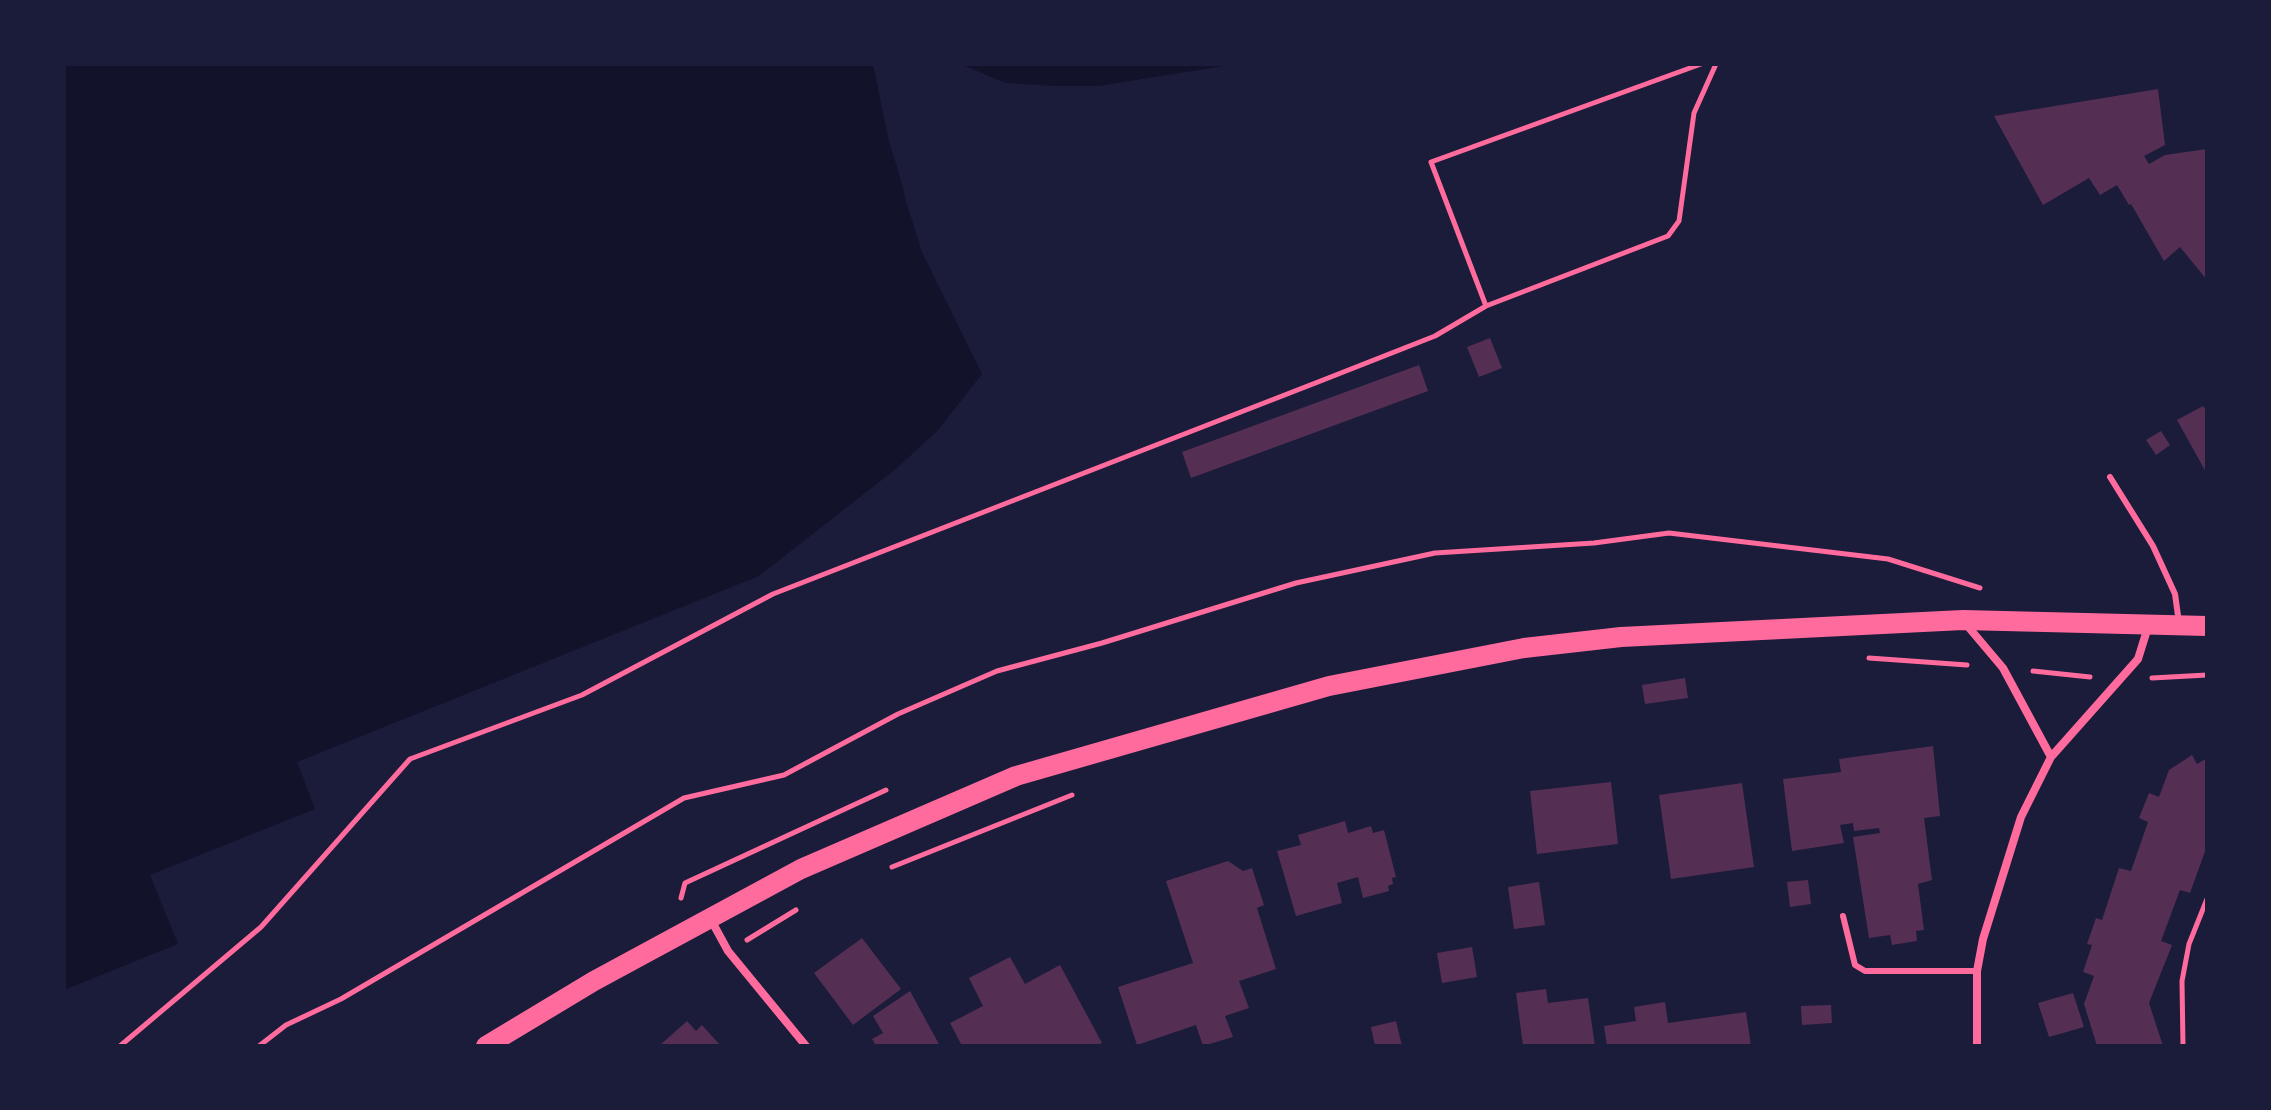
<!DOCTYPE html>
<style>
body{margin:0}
#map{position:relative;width:2271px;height:1110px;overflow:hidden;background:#1b1b3a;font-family:"Fira Sans Condensed",sans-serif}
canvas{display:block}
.frame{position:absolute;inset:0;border:66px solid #1b1b3a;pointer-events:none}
</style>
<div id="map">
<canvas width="2271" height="1110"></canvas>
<div class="frame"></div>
</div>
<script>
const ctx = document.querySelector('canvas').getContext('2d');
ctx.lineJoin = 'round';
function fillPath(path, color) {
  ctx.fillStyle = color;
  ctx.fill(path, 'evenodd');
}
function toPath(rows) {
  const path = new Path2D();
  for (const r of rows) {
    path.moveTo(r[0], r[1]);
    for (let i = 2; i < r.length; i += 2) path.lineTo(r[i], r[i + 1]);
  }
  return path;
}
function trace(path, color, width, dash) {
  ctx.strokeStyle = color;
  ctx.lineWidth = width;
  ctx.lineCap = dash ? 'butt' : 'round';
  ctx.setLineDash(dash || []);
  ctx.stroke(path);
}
const water = toPath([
 [64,64,874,64,906,202,922,252,948,298,982,374,938,430,897,468,759,576,297,762,315,809,150,875,178,944,64,990],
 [960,64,1236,64,1099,86,1053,86,1006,83]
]);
const pier = toPath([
 [873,64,878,64,892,136,926,251,952,296,986,373,984,378,922,252,888,137]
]);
const building = toPath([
 [2158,89,2165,145,2144,156,2149,164,2165,155,2207,149,2207,280,2180,247,2164,261,2131,204,2129,205,2117,185,2100,195,2089,178,2043,205,1994,116],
 [1490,338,1502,368,1479,377,1467,347],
 [1419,365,1428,391,1191,478,1182,452],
 [2203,406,2207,412,2207,474,2177,420],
 [2161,431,2170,445,2156,455,2146,440],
 [1685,678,1688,698,1645,704,1642,685],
 [1933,746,1940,816,1924,818,1932,880,1918,884,1924,930,1916,931,1917,941,1892,945,1890,935,1869,938,1853,837,1880,833,1879,828,1854,831,1853,823,1840,825,1844,843,1792,851,1783,779,1841,772,1839,759],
 [2192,755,2197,764,2207,758,2207,846,2190,893,2180,890,2161,941,2172,945,2149,1003,2163,1046,2097,1046,2084,1004,2094,976,2083,972,2092,945,2087,944,2096,918,2102,920,2119,868,2131,871,2148,822,2139,818,2149,793,2159,797,2169,770],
 [1611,782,1618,844,1537,854,1530,791],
 [1742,783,1754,867,1671,879,1659,795],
 [1345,821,1348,833,1371,826,1373,833,1384,830,1396,877,1392,878,1393,884,1388,886,1389,891,1363,898,1358,877,1337,883,1342,903,1296,916,1277,851,1301,845,1298,835],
 [1228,861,1243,871,1252,868,1264,905,1257,908,1276,969,1239,981,1249,1008,1225,1016,1233,1037,1203,1046,1196,1025,1137,1045,1118,987,1193,963,1166,881],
 [1808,880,1811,904,1790,907,1787,882],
 [1539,882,1545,925,1514,929,1508,887],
 [862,938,901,989,853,1025,814,973],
 [1472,947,1477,977,1442,983,1437,953],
 [1010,957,1025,984,1060,965,1102,1043,1096,1046,962,1046,950,1023,983,1006,969,978],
 [1546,989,1548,1003,1588,998,1595,1046,1523,1046,1516,993],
 [910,991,940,1046,876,1046,872,1039,883,1033,873,1016],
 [2073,993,2084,1027,2049,1037,2038,1003],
 [1665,1002,1668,1023,1746,1012,1751,1046,1607,1046,1604,1026,1636,1021,1634,1007],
 [1831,1005,1832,1023,1802,1025,1801,1006],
 [687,1021,696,1031,702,1025,721,1046,659,1046],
 [1396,1021,1402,1046,1375,1046,1371,1027]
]);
const path = toPath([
 [1486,306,1431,162,1701,64],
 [1869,658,1967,665],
 [2033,671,2090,677],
 [2152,678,2207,675],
 [892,867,1072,795],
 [681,898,685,883,886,790],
 [747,940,796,910],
 [120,1046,261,927,410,759,582,695,773,594,1318,382,1435,336,1486,306,1668,236,1679,221,1694,113,1716,64],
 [259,1046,286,1025,341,999,684,798,784,775,898,714,997,671,1102,643,1296,583,1435,553,1594,543,1669,533,1888,559,1980,588],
 [2183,1046,2182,981,2189,944,2207,899]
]);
const service = toPath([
 [2110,477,2153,546,2175,594,2179,623],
 [1843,916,1855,965,1865,971,1977,971]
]);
const minor = toPath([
 [1965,623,2003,668,2051,757],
 [710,918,728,951,806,1046],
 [1977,1046,1977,971,1983,939,2021,817,2051,757,2138,659,2148,627]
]);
const primary = toPath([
 [486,1046,594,981,801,869,1016,776,1329,686,1524,648,1621,637,1963,620,2207,626]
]);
fillPath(water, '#12122b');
fillPath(pier, '#1b1b3a');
fillPath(building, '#542f53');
trace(path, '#ff6b9d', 5);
trace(service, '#ff6b9d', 6);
trace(minor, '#ff6b9d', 8);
trace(primary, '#ff6b9d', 20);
</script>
